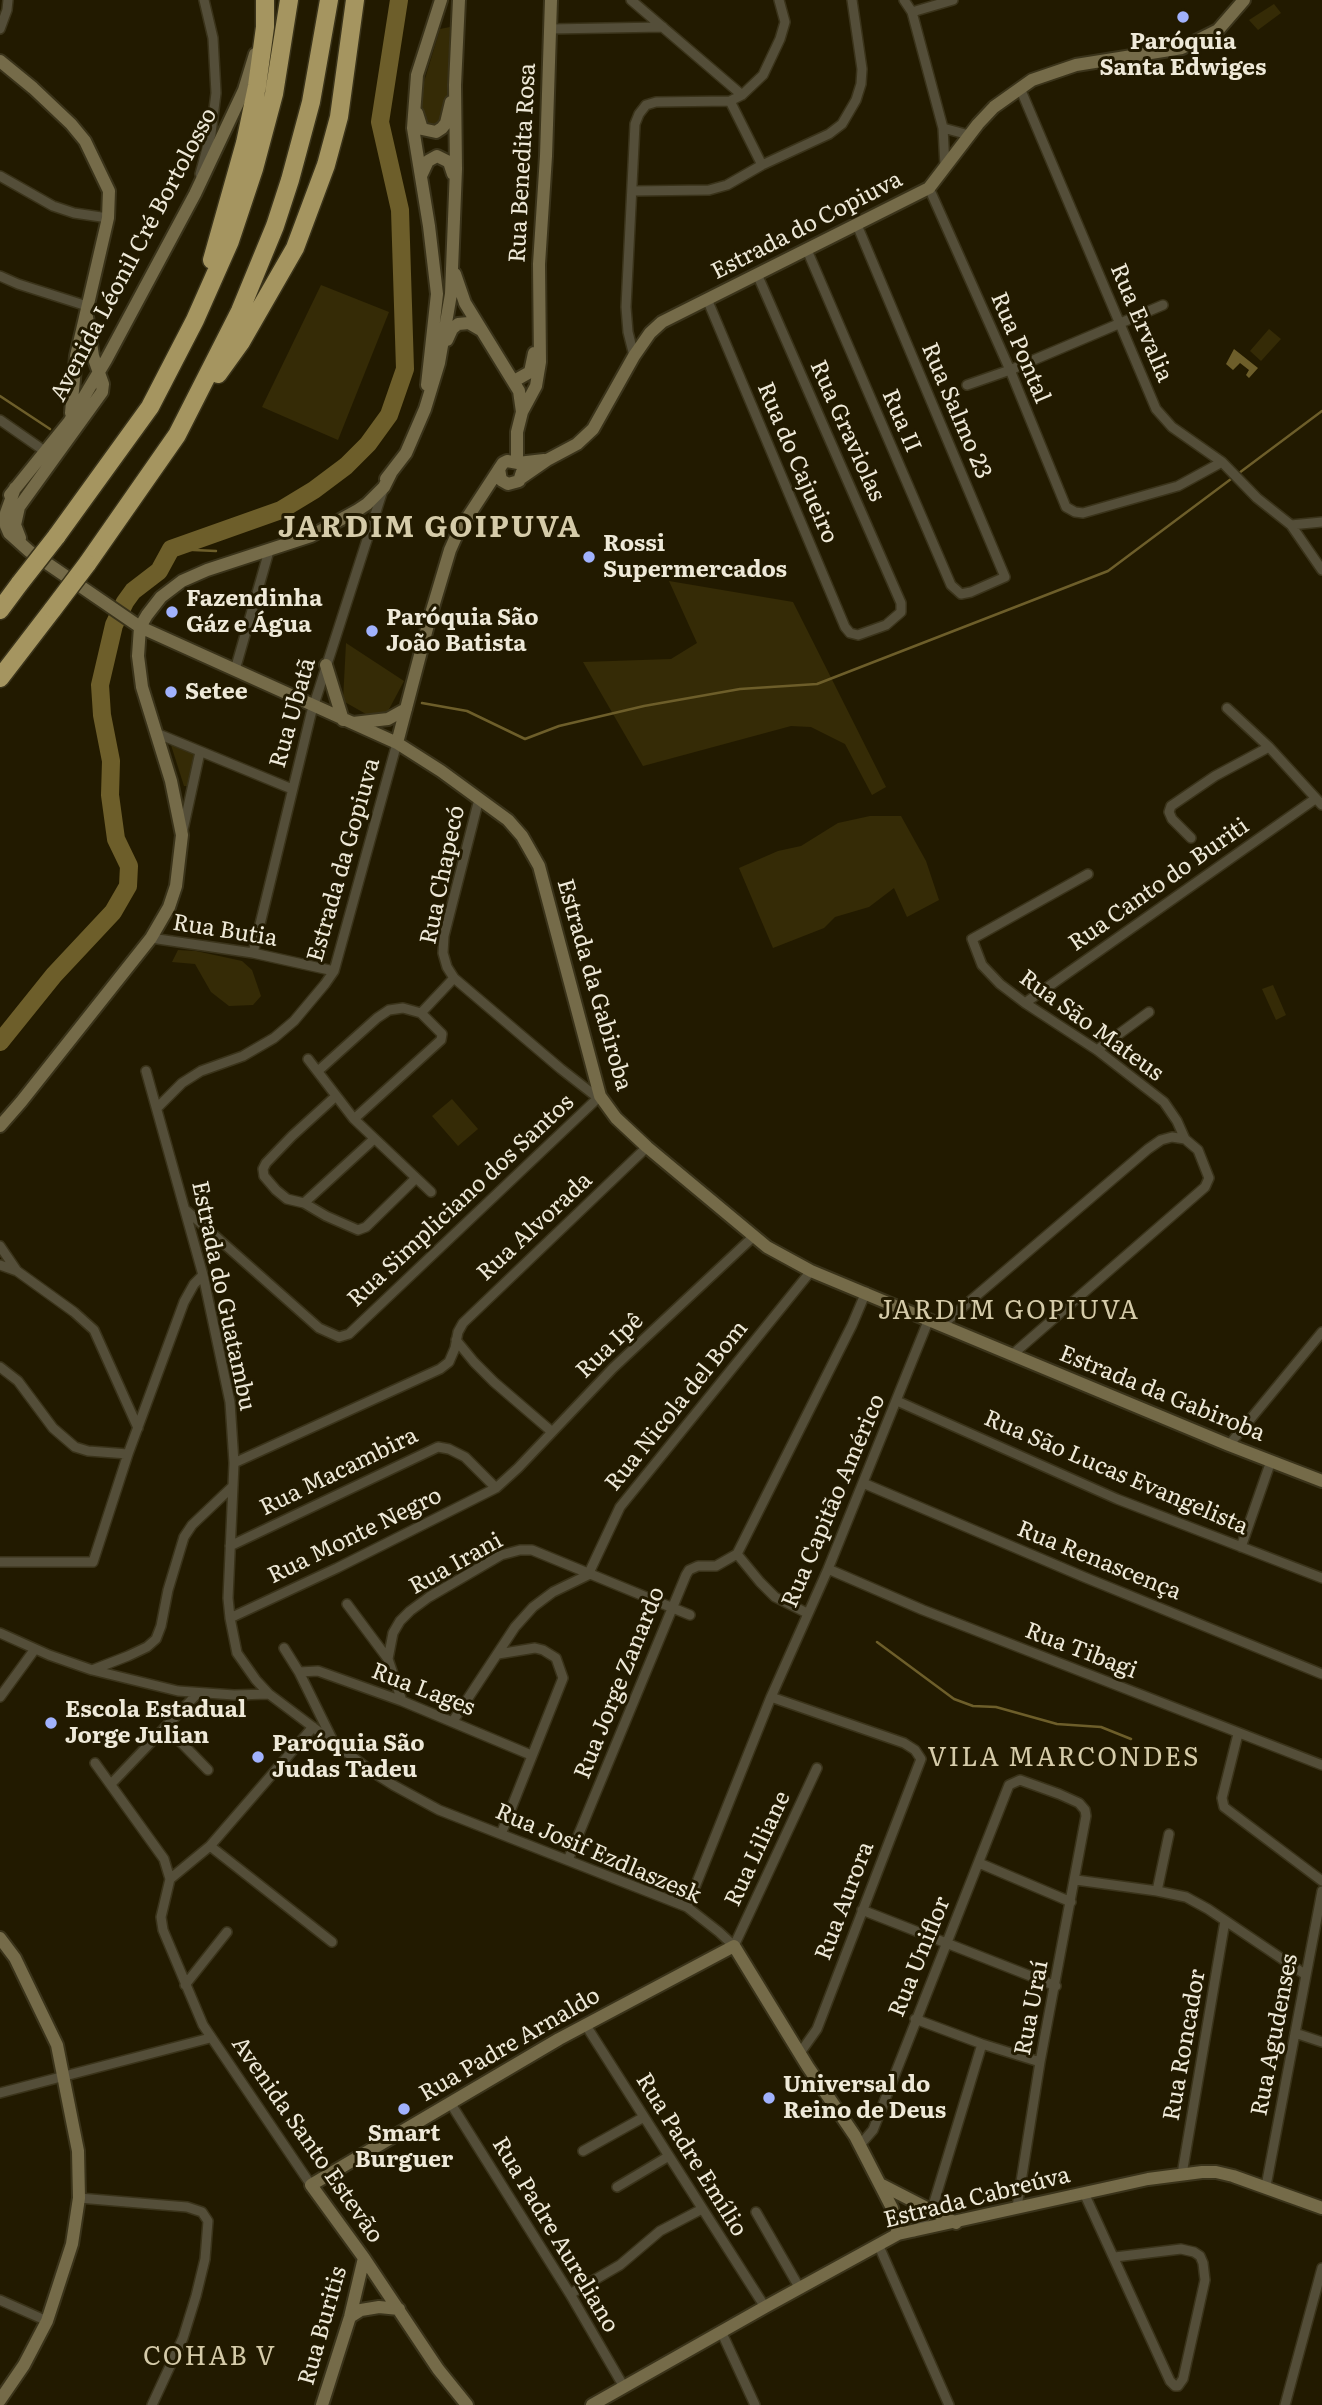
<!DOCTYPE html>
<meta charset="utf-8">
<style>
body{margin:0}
canvas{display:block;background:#221a00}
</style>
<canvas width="1322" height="2405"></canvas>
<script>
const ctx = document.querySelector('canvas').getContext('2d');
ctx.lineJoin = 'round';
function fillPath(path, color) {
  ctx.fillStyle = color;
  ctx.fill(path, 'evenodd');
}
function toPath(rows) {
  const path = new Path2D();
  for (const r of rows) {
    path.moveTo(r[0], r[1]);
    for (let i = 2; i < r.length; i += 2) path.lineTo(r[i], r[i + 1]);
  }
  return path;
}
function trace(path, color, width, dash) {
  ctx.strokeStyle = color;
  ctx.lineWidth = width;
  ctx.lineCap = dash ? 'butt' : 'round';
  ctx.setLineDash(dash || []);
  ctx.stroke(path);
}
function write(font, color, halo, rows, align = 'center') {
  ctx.font = font + ' Literata,serif';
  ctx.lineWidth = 6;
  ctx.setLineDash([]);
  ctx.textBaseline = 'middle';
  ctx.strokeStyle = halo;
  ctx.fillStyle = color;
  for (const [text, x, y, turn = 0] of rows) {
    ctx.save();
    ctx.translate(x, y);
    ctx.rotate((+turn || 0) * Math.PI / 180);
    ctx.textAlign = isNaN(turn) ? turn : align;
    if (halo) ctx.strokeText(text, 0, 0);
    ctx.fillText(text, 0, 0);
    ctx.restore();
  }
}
const green = toPath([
 [1274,4,1281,13,1258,30,1249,20],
 [450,27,447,96,438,124,431,127,423,119,421,92,440,29],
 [321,285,389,312,338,440,262,407],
 [1269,329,1281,339,1261,361,1250,351],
 [669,581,793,602,886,787,872,795,845,744,811,727,791,726,643,766,583,662,671,659,697,643],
 [346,643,404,681,387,713,375,716,366,714,343,701],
 [171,745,195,754,189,786,184,786],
 [870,816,901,816,926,861,939,900,907,917,894,888,869,907,835,917,824,928,773,948,739,868,778,851,801,846,838,823],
 [178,950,196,951,242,961,252,970,261,996,253,1005,229,1006,211,992,195,964,172,962],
 [1273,985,1286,1015,1276,1020,1262,989],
 [452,1099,478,1129,458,1146,432,1116]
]);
const water = toPath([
 [1234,349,1258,368,1249,378,1246,375,1249,370,1240,363,1233,370,1226,364]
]);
const stream = toPath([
 [0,396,50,429],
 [171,549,216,551],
 [422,703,467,711,525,739,559,726,644,706,740,689,817,684,1108,571,1322,411],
 [877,1642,954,1699,973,1706,996,1707,1057,1724,1101,1727,1131,1739]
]);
const river = toPath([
 [0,1042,54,975,113,912,128,886,129,866,116,839,110,795,111,761,102,715,100,685,114,625,125,602,133,591,159,571,171,549,281,510,314,490,346,466,368,444,389,415,405,369,400,210,380,122,399,0]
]);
const street = toPath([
 [631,0,742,95],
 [904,0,912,12,943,128,945,166],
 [912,12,953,0],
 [0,29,7,10,8,0],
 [550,29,663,27],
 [1020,88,1156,409,1172,427,1222,462,1257,498,1291,525,1322,570],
 [730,101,762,165],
 [943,128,969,135],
 [200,174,211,134,216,93,213,38,204,0],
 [0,176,53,206,74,213,108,218],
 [929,188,1010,370,1066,507,1075,512,1083,513,1178,486,1222,462],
 [632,191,709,190,727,185,762,165,829,134,842,124,856,100,861,84,862,69,852,0],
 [807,250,951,585,961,594,971,592,1005,577,857,225],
 [0,276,18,284,87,306],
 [707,299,845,627,850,633,858,635,886,625,901,612,901,603,757,274],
 [634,356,628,332,626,307,635,124,639,114,646,105,656,102,730,101,742,95,763,75,780,39,785,22,779,0],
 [967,385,1010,370,1163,305],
 [0,420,46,452],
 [1291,525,1322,522],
 [235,670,269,551],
 [1227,708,1269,747,1322,805],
 [156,733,292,789],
 [183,830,200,752],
 [1191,838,1172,819,1169,812,1171,806,1215,776,1269,747],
 [151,938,253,953,334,971],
 [253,953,311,714,383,490],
 [1025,1003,1315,799],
 [1097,1050,1149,1012],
 [308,1059,354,1119,431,1192],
 [146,1071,203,1275,230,1402,234,1463,228,1598,230,1618,237,1653,256,1680,269,1694,374,1773,393,1785,439,1810,687,1907,719,1932,734,1946,817,1768],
 [318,1071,377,1018,389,1010,403,1008,421,1013,454,978],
 [336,1096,292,1136,266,1163,263,1169,264,1176,276,1190,287,1199,304,1203,326,1216,358,1230,366,1227,415,1179],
 [158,1107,182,1083,201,1071,243,1056,274,1038,294,1021,325,984,334,971,397,743],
 [354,1119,441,1040,442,1034,421,1013],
 [304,1203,374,1139],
 [187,1211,319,1328,339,1337,349,1334,600,1096,593,1094,561,1069,454,978,447,967,443,953,444,936,479,799],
 [0,1246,17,1271],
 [0,1265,17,1271,74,1312,94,1330,138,1428],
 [942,1325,1148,1149,1161,1140,1172,1137,1185,1139],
 [456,1340,474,1362,494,1382,551,1431],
 [1013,1354,1205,1187,1209,1178,1198,1150,1185,1139,1177,1121,1164,1102,1097,1050,1025,1003,1000,984,982,965,972,939,1088,874],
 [0,1367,18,1381,53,1428,75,1447,88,1451,128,1454],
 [897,1401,1117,1499,1322,1578],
 [1229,1445,1322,1332],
 [234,1463,440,1369,449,1362,455,1348,458,1332,463,1323,647,1147],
 [863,1483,1084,1577,1322,1674],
 [230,1546,438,1447,449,1449,465,1457,496,1488],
 [1241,1547,1271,1461],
 [737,1554,852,1325,866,1292],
 [737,1554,760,1582,775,1597,807,1613],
 [0,1562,93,1562,128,1454,184,1302,194,1284,203,1275],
 [828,1569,923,1610,1322,1765],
 [588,1575,620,1507,811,1271],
 [347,1604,388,1659],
 [230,1618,337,1568,496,1488,518,1468,613,1368,754,1236],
 [0,1633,49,1655,92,1670,178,1691,234,1695,269,1694],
 [284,1648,299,1672,333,1741],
 [498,1654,535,1648,543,1650,556,1658,563,1678,501,1834],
 [92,1670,128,1656,147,1647,156,1639,161,1626,168,1590,184,1537,192,1525,232,1487],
 [299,1672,318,1671,402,1701,531,1755],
 [0,1697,35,1649],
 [771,1697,904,1743,915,1750,921,1759,817,2029,800,2053],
 [402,1701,388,1659,393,1633,400,1621,410,1611,429,1597,501,1555,520,1550,532,1550,690,1615],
 [453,1721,515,1627,533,1607,553,1592,588,1575],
 [166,1727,208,1770],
 [1238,1734,1222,1798,1224,1807,1322,1881],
 [95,1763,164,1859,170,1879,161,1917,163,1930,203,2025,311,2185],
 [111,1784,198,1693],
 [210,1846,332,1942],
 [568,1860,686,1575,689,1570,698,1566,716,1566,737,1554],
 [979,1863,1071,1902],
 [170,1879,210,1846,313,1727],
 [1076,1880,1157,1891,1186,1897,1208,1909,1306,1975],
 [1157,1891,1169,1834],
 [687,1907,771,1697,828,1569,929,1319],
 [862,1910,1056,1986],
 [185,1985,227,1932],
 [915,2019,982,2044,1040,2062],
 [585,2024,765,2307],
 [1295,2033,1322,2042],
 [0,2093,210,2038],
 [451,2104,570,2294,624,2387],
 [860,2145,873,2130,1009,1785,1020,1780,1059,1794,1079,1803,1085,1810,1086,1816,1040,2062,1017,2207],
 [583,2151,644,2117],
 [1182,2174,1225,1921],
 [1266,2186,1322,1891],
 [617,2187,669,2156],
 [1084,2193,1170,2381,1175,2386,1178,2386,1183,2379,1205,2280,1203,2263,1200,2256,1194,2252,1181,2249,1115,2257],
 [79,2198,187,2207,202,2212,208,2221,205,2259,196,2296,183,2338,152,2405],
 [756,2212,799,2287],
 [914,2232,932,2209,982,2044],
 [878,2244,949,2405],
 [570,2294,620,2265,660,2231,702,2209],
 [0,2300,47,2321],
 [721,2331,755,2405],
 [1285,2405,1322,2268]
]);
const secondary = toPath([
 [0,61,33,88,71,124,85,141,109,191,108,218,76,356,71,413],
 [417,113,422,129,436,132,442,128,446,123,451,102],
 [421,176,428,161,437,156,449,162,453,174],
 [455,274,465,303,519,391,522,412,517,432,517,462],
 [447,340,452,329,458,324,469,323,481,330],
 [514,381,530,372,534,353],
 [427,385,437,294,429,226,413,128,417,75,441,0],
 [522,412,536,386,540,362,539,264,546,156,551,0],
 [499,469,501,480,508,484,519,481,522,472],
 [521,478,547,460,577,444,593,429,634,356,650,333,662,322,929,188,978,124,994,107,1032,80,1076,65,1182,48,1218,30,1244,0],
 [386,479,406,453,425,409,439,363,451,294,456,169,455,85,459,0],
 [15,488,6,513,6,526,9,533,29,551,140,627,397,743,441,771,508,820,522,836,539,866,600,1096,616,1118,647,1147,767,1247,811,1271,1229,1445,1322,1481],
 [10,495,69,422,106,360,195,194,244,90,255,54],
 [20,538,15,525,19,507,102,392,103,384,93,356,87,317],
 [326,665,343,720],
 [353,723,388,719,406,709],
 [397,743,430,617,450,550,458,532,503,463,507,461,518,463,544,460],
 [0,1126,21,1102,151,938,169,907,176,886,182,835,171,781,142,687,138,656,140,627,147,615,161,597,182,581,207,570,311,536,358,510,367,504,384,487,391,473],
 [0,1938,15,1958,57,2045,78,2151,79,2198,72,2244,47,2321,24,2365,0,2400],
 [882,2185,956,2223],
 [350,2317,361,2310,379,2307,399,2309],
 [322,2405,350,2317,364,2258],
 [467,2405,438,2369,364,2258,311,2185,559,2039,734,1946,808,2067,855,2136,892,2208,898,2234],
 [592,2405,765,2307,898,2234,1148,2179,1202,2172,1216,2172,1233,2176,1322,2208]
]);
const highway = toPath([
 [212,260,245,143,257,86,265,27,265,0],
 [218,374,241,342,295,248,326,165,339,117,355,0],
 [56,537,150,407,195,320,230,241,254,169,274,94,289,0],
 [87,564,177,435,240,311,275,226,290,180,311,102,329,0],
 [0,610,20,583],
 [0,678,53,609]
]);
const highwayBridge = toPath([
 [20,583,56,537],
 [53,609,87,564]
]);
const markers = [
 [1183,17,7,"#a1b2fd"],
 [589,557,7,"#a1b2fd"],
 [172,612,7,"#a1b2fd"],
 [372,631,7,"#a1b2fd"],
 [171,692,7,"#a1b2fd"],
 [51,1723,7,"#a1b2fd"],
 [258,1757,7,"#a1b2fd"],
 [769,2098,7,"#a1b2fd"],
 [404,2109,7,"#a1b2fd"]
];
const poiNames = [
 ["Paróquia",1183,42,"center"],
 ["Santa Edwiges",1183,68,"center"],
 ["Rossi",603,544],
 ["Supermercados",603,570],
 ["Fazendinha",186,599],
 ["Gáz e Água",186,625],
 ["Paróquia São",386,618],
 ["João Batista",386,644],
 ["Setee",185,692],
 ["Escola Estadual",65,1710],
 ["Jorge Julian",65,1736],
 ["Paróquia São",272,1744],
 ["Judas Tadeu",272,1770],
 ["Universal do",783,2085],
 ["Reino de Deus",783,2111],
 ["Smart",404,2134,"center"],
 ["Burguer",404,2160,"center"]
];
const streetNames = [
 ["Rua Benedita Rosa",523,163,-87],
 ["Estrada do Copiuva",807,226,-27],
 ["Avenida Léonil Cré Bortolosso",134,255,-62],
 ["Rua Ervalia",1141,323,67],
 ["Rua Pontal",1020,348,67],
 ["Rua Salmo 23",956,411,67],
 ["Rua II",901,421,67],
 ["Rua Graviolas",847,431,66],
 ["Rua do Cajueiro",797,463,67],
 ["Rua Ubatã",293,713,-74],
 ["Estrada da Gopiuva",344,860,-74],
 ["Rua Chapecó",443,875,-78],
 ["Rua Canto do Buriti",1159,885,-35],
 ["Rua Butia",225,931,9],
 ["Estrada da Gabiroba",594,985,74],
 ["Rua São Mateus",1091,1026,36],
 ["Rua Simpliciano dos Santos",461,1201,-43],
 ["Rua Alvorada",535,1227,-43],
 ["Estrada do Guatambu",223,1296,78],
 ["Rua Ipê",610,1346,-44],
 ["Estrada da Gabiroba",1162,1394,22],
 ["Rua Nicola del Bom",677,1406,-51],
 ["Rua Macambira",339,1472,-26],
 ["Rua São Lucas Evangelista",1116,1473,23],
 ["Rua Capitão Américo",834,1501,-67],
 ["Rua Monte Negro",355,1536,-26],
 ["Rua Renascença",1099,1561,22],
 ["Rua Irani",456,1564,-29],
 ["Rua Tibagi",1081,1651,21],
 ["Rua Jorge Zanardo",620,1683,-68],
 ["Rua Lages",423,1690,21],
 ["Rua Liliane",758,1849,-65],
 ["Rua Josif Ezdlaszesk",598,1854,23],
 ["Rua Aurora",845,1901,-69],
 ["Rua Uniflor",920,1957,-68],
 ["Rua Uraí",1032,2008,-79],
 ["Rua Agudenses",1275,2035,-79],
 ["Rua Padre Arnaldo",510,2045,-30],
 ["Rua Roncador",1185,2045,-80],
 ["Avenida Santo Estevão",307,2140,55],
 ["Rua Padre Emílio",691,2155,58],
 ["Estrada Cabreúva",977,2198,-14],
 ["Rua Padre Aureliano",555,2235,59],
 ["Rua Buritis",323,2326,-74]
];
const quarterNames = [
 ["JARDIM GOPIUVA",1009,1311],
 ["VILA MARCONDES",1064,1758],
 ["COHAB V",210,2357]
];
const districtNames = [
 ["JARDIM GOIPUVA",430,528]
];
fillPath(green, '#352b06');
fillPath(water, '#6d5e2a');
trace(stream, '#6d5e2a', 2.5);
trace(river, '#6d5e2a', 18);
trace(street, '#3a331a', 12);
trace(secondary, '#3a331a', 16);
trace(highway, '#3a331a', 21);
trace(street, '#544e39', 9);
trace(secondary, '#756b49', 12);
trace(highway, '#a59560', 18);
trace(highwayBridge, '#3a331a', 21, []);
trace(highwayBridge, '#a59560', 18);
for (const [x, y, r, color] of markers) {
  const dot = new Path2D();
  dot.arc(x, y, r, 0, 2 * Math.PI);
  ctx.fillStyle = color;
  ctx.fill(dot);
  trace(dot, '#221a00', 2.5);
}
write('bold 23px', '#eee9d8', '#221a00', poiNames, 'left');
write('23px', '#eee9d8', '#221a00', streetNames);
ctx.letterSpacing = '2px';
write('26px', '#d5cba9', '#221a00', quarterNames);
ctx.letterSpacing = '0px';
ctx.letterSpacing = '2px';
write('bold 30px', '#d5cba9', '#221a00', districtNames);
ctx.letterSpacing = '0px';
</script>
